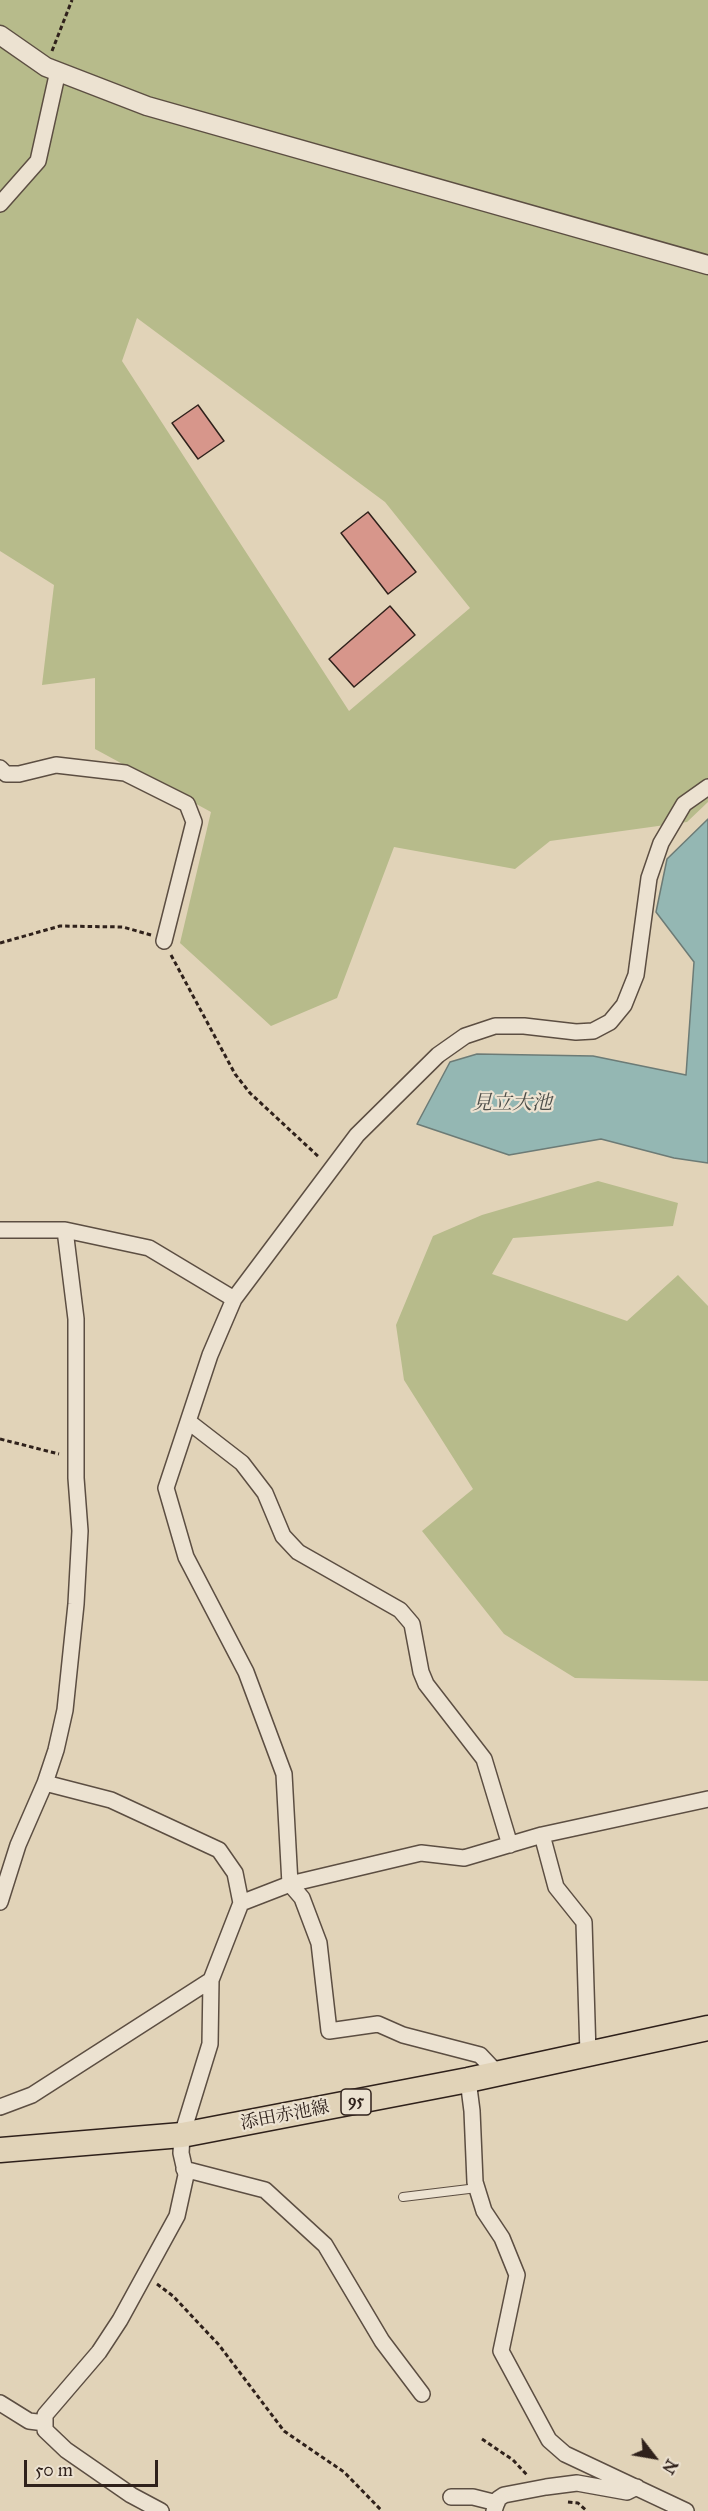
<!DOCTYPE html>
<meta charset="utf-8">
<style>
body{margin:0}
#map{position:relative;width:708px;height:2511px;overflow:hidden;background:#e1d3b8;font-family:"IM FELL Great Primer",serif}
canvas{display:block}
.north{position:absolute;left:624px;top:2427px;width:60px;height:60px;-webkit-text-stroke:4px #ece2d1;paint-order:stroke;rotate:121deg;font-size:16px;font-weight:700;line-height:24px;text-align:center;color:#2f211b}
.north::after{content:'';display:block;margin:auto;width:21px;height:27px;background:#2f211b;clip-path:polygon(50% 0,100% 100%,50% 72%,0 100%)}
.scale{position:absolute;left:24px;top:2460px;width:134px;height:27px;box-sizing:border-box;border:3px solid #2f211b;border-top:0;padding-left:8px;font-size:18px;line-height:21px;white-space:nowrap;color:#2f211b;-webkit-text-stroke:4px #ece2d1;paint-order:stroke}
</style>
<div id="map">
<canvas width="708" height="2511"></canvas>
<div class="north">N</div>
<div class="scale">50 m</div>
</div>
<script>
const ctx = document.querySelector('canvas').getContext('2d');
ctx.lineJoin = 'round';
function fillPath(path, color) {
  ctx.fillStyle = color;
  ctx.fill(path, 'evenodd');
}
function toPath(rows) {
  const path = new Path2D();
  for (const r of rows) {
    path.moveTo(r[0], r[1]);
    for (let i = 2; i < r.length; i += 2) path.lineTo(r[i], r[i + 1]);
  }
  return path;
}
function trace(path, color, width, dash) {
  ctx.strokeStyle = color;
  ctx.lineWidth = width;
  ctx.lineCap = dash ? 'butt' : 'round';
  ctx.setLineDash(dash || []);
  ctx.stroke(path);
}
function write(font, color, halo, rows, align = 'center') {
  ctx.font = font + ' "IM FELL Great Primer","Noto Serif JP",serif';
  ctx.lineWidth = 4.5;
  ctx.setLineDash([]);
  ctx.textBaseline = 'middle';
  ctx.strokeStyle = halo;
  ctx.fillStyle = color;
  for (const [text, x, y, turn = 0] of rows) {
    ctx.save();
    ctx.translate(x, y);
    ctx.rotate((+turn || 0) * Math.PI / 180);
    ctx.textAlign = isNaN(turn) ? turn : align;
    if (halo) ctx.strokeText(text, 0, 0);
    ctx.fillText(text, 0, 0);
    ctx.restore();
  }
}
const green = toPath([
 [0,0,708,0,708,802,687,822,550,841,515,869,394,847,337,998,271,1026,180,943,211,812,95,749,95,678,42,685,54,585,0,551],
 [137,318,385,502,470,608,349,711,122,361],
 [598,1181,678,1203,673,1226,513,1238,492,1274,627,1321,678,1275,708,1306,708,1681,575,1678,504,1634,422,1531,473,1489,404,1380,396,1325,433,1236,482,1215]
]);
const water = toPath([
 [708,819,708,1163,674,1158,601,1139,509,1155,417,1124,450,1062,477,1054,593,1056,686,1075,694,962,656,912,667,859,708,819]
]);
const building = toPath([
 [198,405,224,441,198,459,172,423,198,405],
 [368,512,416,572,388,594,341,533,368,512],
 [390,606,415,635,354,687,329,659,390,606]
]);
const path = toPath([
 [52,51,72,0],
 [0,943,60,926,123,927,151,935],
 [171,955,235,1074,250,1093,320,1158],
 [0,1439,59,1454],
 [157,2284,173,2296,219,2345,284,2431,344,2472,382,2511],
 [482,2439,513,2460,527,2475],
 [568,2502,578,2503,587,2511]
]);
const service = toPath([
 [403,2197,477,2188]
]);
const minor = toPath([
 [0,204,38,161,58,71],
 [0,768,6,774,19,774,56,765,125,773,187,804,194,822,164,941],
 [0,1230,65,1230,149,1248,234,1299],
 [189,1422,242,1463,265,1493,283,1536,298,1552,400,1610,412,1624,421,1672,426,1684,484,1759,510,1845],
 [45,1783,111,1800,219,1850,235,1873,241,1903,211,1980,210,2044,182,2135,181,2153,186,2175,177,2216,120,2320,99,2352,45,2415,45,2430,66,2450,131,2495,161,2511],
 [542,1835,556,1887,584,1922,588,2054],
 [0,1902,18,1845,45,1783,56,1750,65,1710,76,1604,80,1531,76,1478,76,1319,65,1230],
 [241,1903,290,1884,421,1853,464,1858,542,1835,708,1799],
 [497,2073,480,2055,403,2035,378,2024,329,2031,319,1943,302,1898,290,1884,284,1774,246,1672,186,1557,166,1488,210,1355,234,1299,357,1135,438,1055,465,1036,495,1026,524,1026,576,1032,593,1031,610,1022,624,1005,636,975,649,878,661,843,684,804,708,787],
 [468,2080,472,2111,475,2182,484,2211,502,2238,517,2275,501,2351,549,2440,565,2454,686,2511],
 [0,2107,32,2095,211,1980],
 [184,2169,265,2190,325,2245,382,2341,422,2394],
 [0,2403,29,2421,45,2423],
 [451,2497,473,2497,497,2503],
 [494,2511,498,2499,504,2495,546,2487,577,2483,627,2492,637,2487]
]);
const tertiary = toPath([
 [0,35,46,67,147,106,708,265]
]);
const primary = toPath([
 [0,2150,182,2135,468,2080,708,2028]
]);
const shields = [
 [356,2102,30]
];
const shieldNames = [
 ["95",356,2102]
];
const streetNames = [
 ["添田赤池線",285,2116,-11]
];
const waterNames = [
 ["見立大池",512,1104]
];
fillPath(green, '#b7bb8b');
fillPath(water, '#94b7b3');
trace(water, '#6c7b76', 1.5);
fillPath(building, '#d7968b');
trace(building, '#2f211b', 1.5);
trace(service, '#5c4e42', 10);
trace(minor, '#5c4e42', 18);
trace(tertiary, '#5c4e42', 21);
trace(primary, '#2f211b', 27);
trace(path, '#2f211b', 3, [4.5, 3]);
trace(service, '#ece2d1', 8);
trace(minor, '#ece2d1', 15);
trace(tertiary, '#ece2d1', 18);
trace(primary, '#e1d3b8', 24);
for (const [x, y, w] of shields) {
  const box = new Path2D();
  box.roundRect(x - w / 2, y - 13, w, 26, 4.5);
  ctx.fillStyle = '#ece2d1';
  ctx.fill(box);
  trace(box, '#2f211b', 1.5);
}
write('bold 16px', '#2f211b', null, shieldNames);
write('18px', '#2f211b', '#ece2d1', streetNames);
write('italic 20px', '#4d4e49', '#ece2d1', waterNames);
</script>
